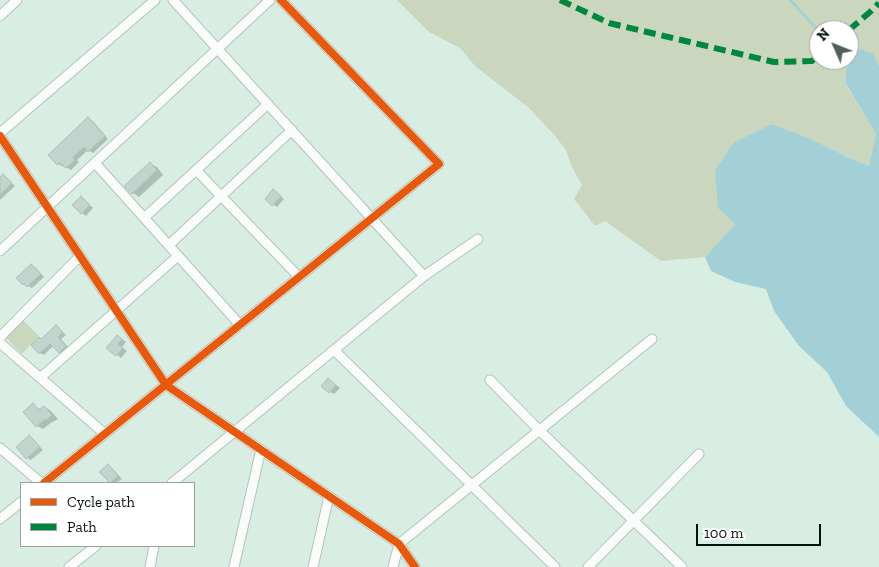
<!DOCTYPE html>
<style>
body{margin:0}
#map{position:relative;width:879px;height:567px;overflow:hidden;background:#d9eee3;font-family:"Zilla Slab",serif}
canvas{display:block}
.legend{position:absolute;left:20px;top:482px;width:175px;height:65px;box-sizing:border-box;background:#fff;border:1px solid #9ba19e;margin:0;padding:6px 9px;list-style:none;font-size:15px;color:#06130d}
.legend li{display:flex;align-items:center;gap:10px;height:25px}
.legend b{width:25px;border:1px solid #9ba19e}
.north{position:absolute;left:809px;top:20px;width:50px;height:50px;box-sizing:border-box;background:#fff;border:1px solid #9ba19e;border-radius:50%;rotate:314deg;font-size:14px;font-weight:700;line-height:20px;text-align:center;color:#06130d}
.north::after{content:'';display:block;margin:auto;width:18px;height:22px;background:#506058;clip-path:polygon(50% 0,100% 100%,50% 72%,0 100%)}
.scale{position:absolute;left:696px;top:524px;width:125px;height:22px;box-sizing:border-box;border:2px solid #06130d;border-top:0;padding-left:6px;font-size:15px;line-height:18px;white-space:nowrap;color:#06130d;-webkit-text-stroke:4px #fff;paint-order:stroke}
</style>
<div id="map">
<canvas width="879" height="567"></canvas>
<ul class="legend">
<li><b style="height:6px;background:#e8590c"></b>Cycle path</li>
<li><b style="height:6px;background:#00873e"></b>Path</li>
</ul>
<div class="north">N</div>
<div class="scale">100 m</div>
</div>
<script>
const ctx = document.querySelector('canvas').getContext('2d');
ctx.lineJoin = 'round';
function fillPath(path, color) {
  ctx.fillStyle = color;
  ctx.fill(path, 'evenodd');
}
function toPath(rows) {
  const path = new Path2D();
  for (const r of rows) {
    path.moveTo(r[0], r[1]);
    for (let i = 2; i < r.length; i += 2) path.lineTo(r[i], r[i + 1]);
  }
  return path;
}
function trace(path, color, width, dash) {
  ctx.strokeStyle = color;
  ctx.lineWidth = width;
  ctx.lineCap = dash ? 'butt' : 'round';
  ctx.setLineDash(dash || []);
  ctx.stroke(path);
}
const green = toPath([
 [397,0,879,0,879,66,873,54,852,56,846,70,846,85,876,134,869,167,809,138,772,124,734,142,735,224,705,257,661,261,605,221,595,226,574,199,582,185,572,167,566,150,555,136,529,108,475,66,460,48,429,32],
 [819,30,849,30,849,60,819,60],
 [22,319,39,336,22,354,5,337]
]);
const water = toPath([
 [861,49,873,54,879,66,879,437,846,406,827,372,799,346,774,311,766,289,735,282,711,271,705,257,735,224,718,208,715,171,734,142,772,124,809,138,852,159,869,166,876,134,846,84,846,70,852,56]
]);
const shadow = toPath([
 [89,119,93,121,108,139,93,153,88,150,77,160,79,162,71,170,63,165,62,166,58,164],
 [150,164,157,167,163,175,139,197,133,193],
 [3,176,15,186,0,200,0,179],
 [277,193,284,199,277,207,273,204],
 [81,197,85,200,93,208,86,216,82,213],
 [31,265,35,267,44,277,32,288,24,284],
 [56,326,66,335,61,339,69,348,63,354,53,346,44,355,40,353,42,340],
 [122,339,126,342,122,347,127,351,121,358,108,347],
 [329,379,340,388,334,394,330,392],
 [33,405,41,410,44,407,50,410,58,419,53,422,52,422,43,429,37,426,25,412],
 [29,436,33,439,43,450,31,460,27,458,17,447],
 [108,465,112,468,122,479,116,483,110,483]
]);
const stream = toPath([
 [790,0,819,31]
]);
const building = toPath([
 [88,117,105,136,88,152,84,147,73,157,75,160,66,168,59,163,57,165,48,155,88,117],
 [150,162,157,170,132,194,124,186,150,162],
 [3,174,12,183,0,195,0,177,3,174],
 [273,189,281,196,272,206,265,199,273,189],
 [81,196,90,205,81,214,72,205,81,196],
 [31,264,41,274,27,287,24,284,23,285,16,278,31,264],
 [56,325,63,332,58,337,66,346,59,353,50,344,39,354,31,345,39,337,41,339,56,325],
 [117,335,122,339,118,344,123,348,116,356,106,348,117,335],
 [328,378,336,385,329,393,321,386,328,378],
 [33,403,39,410,44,406,52,415,47,420,45,419,36,427,23,412,33,403],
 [29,435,40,447,26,459,16,447,29,435],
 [108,464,118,476,110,483,99,472,108,464]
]);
const street = toPath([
 [173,0,424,276],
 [0,16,17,0],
 [0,133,155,0],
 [0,136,166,385,399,544,415,567],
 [95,163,240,325],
 [196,170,299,277],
 [144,218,268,104],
 [169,245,292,130],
 [0,251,270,0],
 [0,339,1,336,80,256],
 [0,343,105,434],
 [334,350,555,567],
 [40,378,178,256],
 [490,380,539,430,682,567],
 [0,448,41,483],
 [44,483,439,164,281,0],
 [172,483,424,276,478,239],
 [0,519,21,502],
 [69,567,96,546],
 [150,567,154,546],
 [234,567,261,449],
 [313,567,329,496],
 [393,567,399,544,652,339],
 [588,567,699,454]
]);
const quiet = toPath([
 [560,0,609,23,774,62,812,61,819,55],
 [849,30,870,12,879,3]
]);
const cycleway = toPath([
 [0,136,166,385,399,544,415,567],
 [44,483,439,164,281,0]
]);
fillPath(green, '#cbd6be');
fillPath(water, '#a2d0d6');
fillPath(shadow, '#0003');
trace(stream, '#a2d0d6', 2.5);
fillPath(building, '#c1d4ce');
trace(building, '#aec0ba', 1);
trace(street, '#b2c3ba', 11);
trace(street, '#f9fcfb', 9);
trace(quiet, '#00873e', 6, [12, 6]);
trace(cycleway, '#e8590c', 8);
</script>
